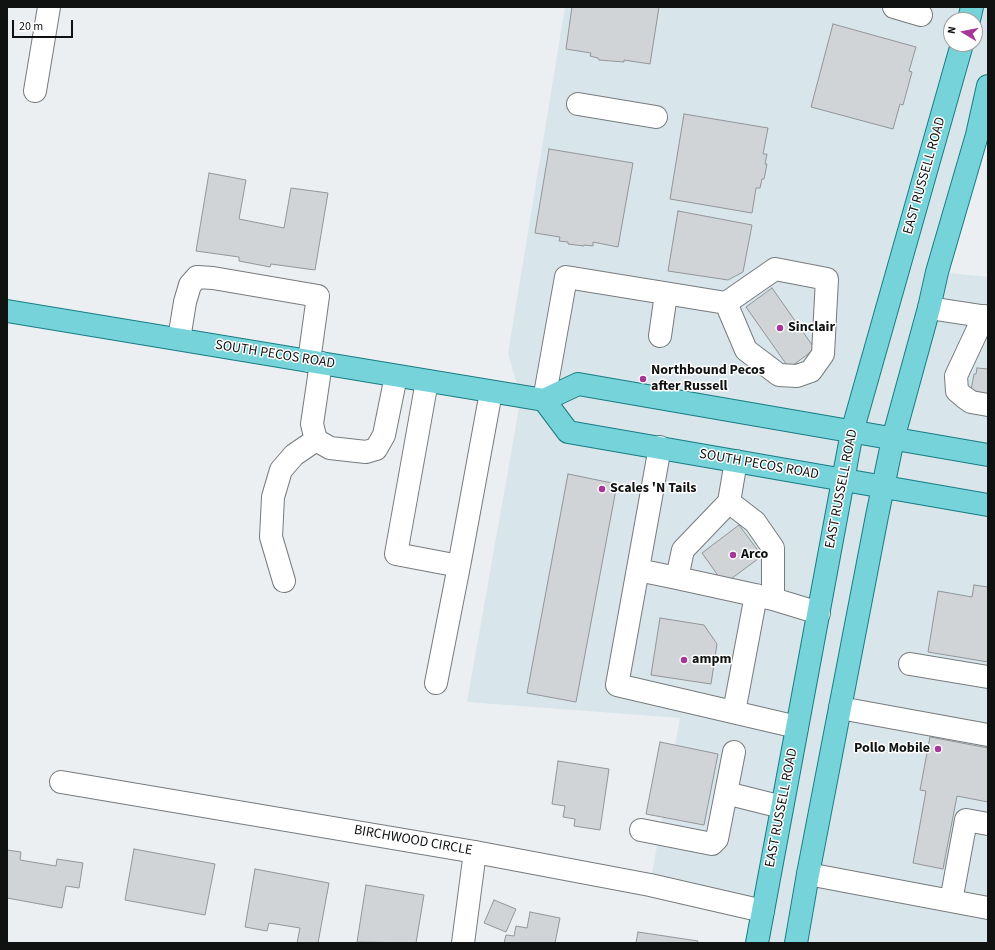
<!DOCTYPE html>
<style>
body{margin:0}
#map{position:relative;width:995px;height:950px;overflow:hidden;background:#ebeff1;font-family:"Source Sans 3",sans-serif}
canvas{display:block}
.frame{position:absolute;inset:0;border:8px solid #101212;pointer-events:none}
.north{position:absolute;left:943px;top:12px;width:40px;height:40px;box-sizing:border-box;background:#fff;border:1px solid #9fa0a0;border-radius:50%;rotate:280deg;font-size:11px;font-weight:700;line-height:16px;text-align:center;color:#101212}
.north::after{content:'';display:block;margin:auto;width:14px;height:18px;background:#a63796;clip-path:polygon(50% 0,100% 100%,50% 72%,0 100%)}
.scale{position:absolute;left:12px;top:20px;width:61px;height:18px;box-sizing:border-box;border:2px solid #101212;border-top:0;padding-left:5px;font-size:12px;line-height:14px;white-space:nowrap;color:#101212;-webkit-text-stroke:3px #fff;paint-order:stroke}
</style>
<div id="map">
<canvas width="995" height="950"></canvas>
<div class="frame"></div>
<div class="north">N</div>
<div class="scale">20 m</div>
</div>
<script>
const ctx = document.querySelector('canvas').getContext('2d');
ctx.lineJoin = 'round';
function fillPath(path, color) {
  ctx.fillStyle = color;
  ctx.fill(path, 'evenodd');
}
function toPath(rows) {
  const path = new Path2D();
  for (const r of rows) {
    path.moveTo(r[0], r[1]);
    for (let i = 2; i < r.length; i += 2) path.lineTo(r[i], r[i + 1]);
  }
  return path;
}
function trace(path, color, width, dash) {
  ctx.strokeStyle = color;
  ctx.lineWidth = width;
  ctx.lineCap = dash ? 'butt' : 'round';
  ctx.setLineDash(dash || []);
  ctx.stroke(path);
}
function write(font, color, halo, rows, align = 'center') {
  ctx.font = font + ' "Source Sans 3",sans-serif';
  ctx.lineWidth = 3;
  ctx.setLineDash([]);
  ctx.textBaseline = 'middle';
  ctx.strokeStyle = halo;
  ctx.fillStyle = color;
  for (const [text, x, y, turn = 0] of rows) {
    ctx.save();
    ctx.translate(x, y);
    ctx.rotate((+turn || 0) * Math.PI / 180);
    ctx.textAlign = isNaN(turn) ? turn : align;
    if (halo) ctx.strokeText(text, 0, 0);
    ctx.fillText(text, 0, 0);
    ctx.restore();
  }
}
const built = toPath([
 [565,7,988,7,988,86,938,272,988,277,988,943,757,943,763,912,650,885,680,718,467,702,521,397,508,354],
 [951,20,975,20,975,44,951,44]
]);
const building = toPath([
 [572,7,659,7,650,64,624,60,624,62,599,60,598,58,590,56,591,53,566,49,572,7],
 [833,24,916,47,909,71,912,72,903,105,900,104,893,129,811,107,833,24],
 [684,114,768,128,763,154,767,154,765,164,767,164,764,179,762,179,760,188,756,188,752,213,670,199,684,114],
 [549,149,633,163,618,247,593,242,593,246,584,245,584,246,568,244,568,242,559,241,560,237,535,233,549,149],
 [209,173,246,180,239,219,284,228,291,188,328,193,315,270,271,264,270,267,239,261,239,257,196,251,209,173],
 [678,211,752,225,743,272,728,280,668,271,678,211],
 [772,288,815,349,789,368,746,307,772,288],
 [977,368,988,369,988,398,971,390,974,374,976,374,977,368],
 [568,474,617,484,576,702,527,693,568,474],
 [739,525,762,556,724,584,702,553,739,525],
 [974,585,988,587,988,662,928,652,938,591,972,597,974,585],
 [660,618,704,625,717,644,711,684,651,675,660,618],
 [930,737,988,748,988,802,957,796,943,869,913,863,926,791,920,790,930,737],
 [660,742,718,754,704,825,646,814,660,742],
 [558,761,609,769,600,830,574,826,575,819,563,817,565,806,552,804,558,761],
 [134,849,215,864,205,915,125,900,134,849],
 [7,850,21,852,20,860,56,866,57,859,83,863,79,888,66,886,62,908,7,898,7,850],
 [255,869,329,883,318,943,297,943,300,928,269,923,267,931,245,927,255,869],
 [366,885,424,895,416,943,357,942,366,885],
 [494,900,516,909,506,932,484,923,494,900],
 [530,912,560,918,555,943,504,943,506,935,514,936,516,926,527,928,530,912],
 [638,932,698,941,697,943,636,943,638,932]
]);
const minor = toPath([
 [894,7,921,15],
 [35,91,49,7],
 [578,104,656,117],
 [775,269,827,279,823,354,811,371,797,376,779,375,746,350,726,303,775,269],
 [929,308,988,317],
 [984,316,956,376,957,391,964,397,971,402,988,405],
 [660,336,666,294],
 [179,339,185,302,190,285,197,277,213,278,318,296,309,361],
 [321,363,312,424,316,440,330,448,366,452,376,449,384,435,396,376],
 [427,381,396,554,459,566,491,392],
 [544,400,566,277,726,303],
 [660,447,617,685,797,727],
 [736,461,729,502,755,522,773,548,773,599,819,613],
 [729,502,683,550,677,578,773,599],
 [638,570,677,578],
 [284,581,271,537,273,497,281,470,294,455,316,440],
 [910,664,988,677],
 [436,683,459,566],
 [840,708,988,735],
 [734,712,756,595],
 [734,752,726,793,782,807],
 [61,782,475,852,650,885,763,911],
 [641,830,712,844,717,839,726,793],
 [808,874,988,908],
 [951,901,966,820,988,824],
 [463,943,475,852]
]);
const major = toPath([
 [969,20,972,7],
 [7,311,544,400,578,384,988,455],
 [544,400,568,432,988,505],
 [757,943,852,432,962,44],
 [796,943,808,874,877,516,893,439,929,308,937,272,977,135,988,86]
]);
const markers = [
 [780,328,4,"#a63796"],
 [643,379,4,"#a63796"],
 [602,489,4,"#a63796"],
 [733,555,4,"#a63796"],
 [684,660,4,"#a63796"],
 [938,749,4,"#a63796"]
];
const streetNames = [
 ["EAST RUSSELL ROAD",925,176,-74],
 ["SOUTH PECOS ROAD",275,355,9],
 ["SOUTH PECOS ROAD",759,465,10],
 ["EAST RUSSELL ROAD",842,489,-79],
 ["EAST RUSSELL ROAD",782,808,-79],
 ["BIRCHWOOD CIRCLE",413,841,10]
];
const poiNames = [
 ["Sinclair",788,328],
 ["Northbound Pecos",651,371],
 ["after Russell",651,387],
 ["Scales 'N Tails",610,489],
 ["Arco",741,555],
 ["ampm",692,660],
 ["Pollo Mobile",930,749,"right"]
];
fillPath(built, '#d8e5ea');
fillPath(building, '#d1d4d7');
trace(building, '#939699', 1);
trace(minor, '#777b7d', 24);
trace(major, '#177d84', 24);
trace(minor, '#fff', 22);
trace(major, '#76d3da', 22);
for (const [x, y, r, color] of markers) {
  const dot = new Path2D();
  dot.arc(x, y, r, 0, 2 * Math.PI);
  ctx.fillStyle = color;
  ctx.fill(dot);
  trace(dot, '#fff', 1.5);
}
write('14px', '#101212', '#fff', streetNames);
write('bold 14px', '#101212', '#fff', poiNames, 'left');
</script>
